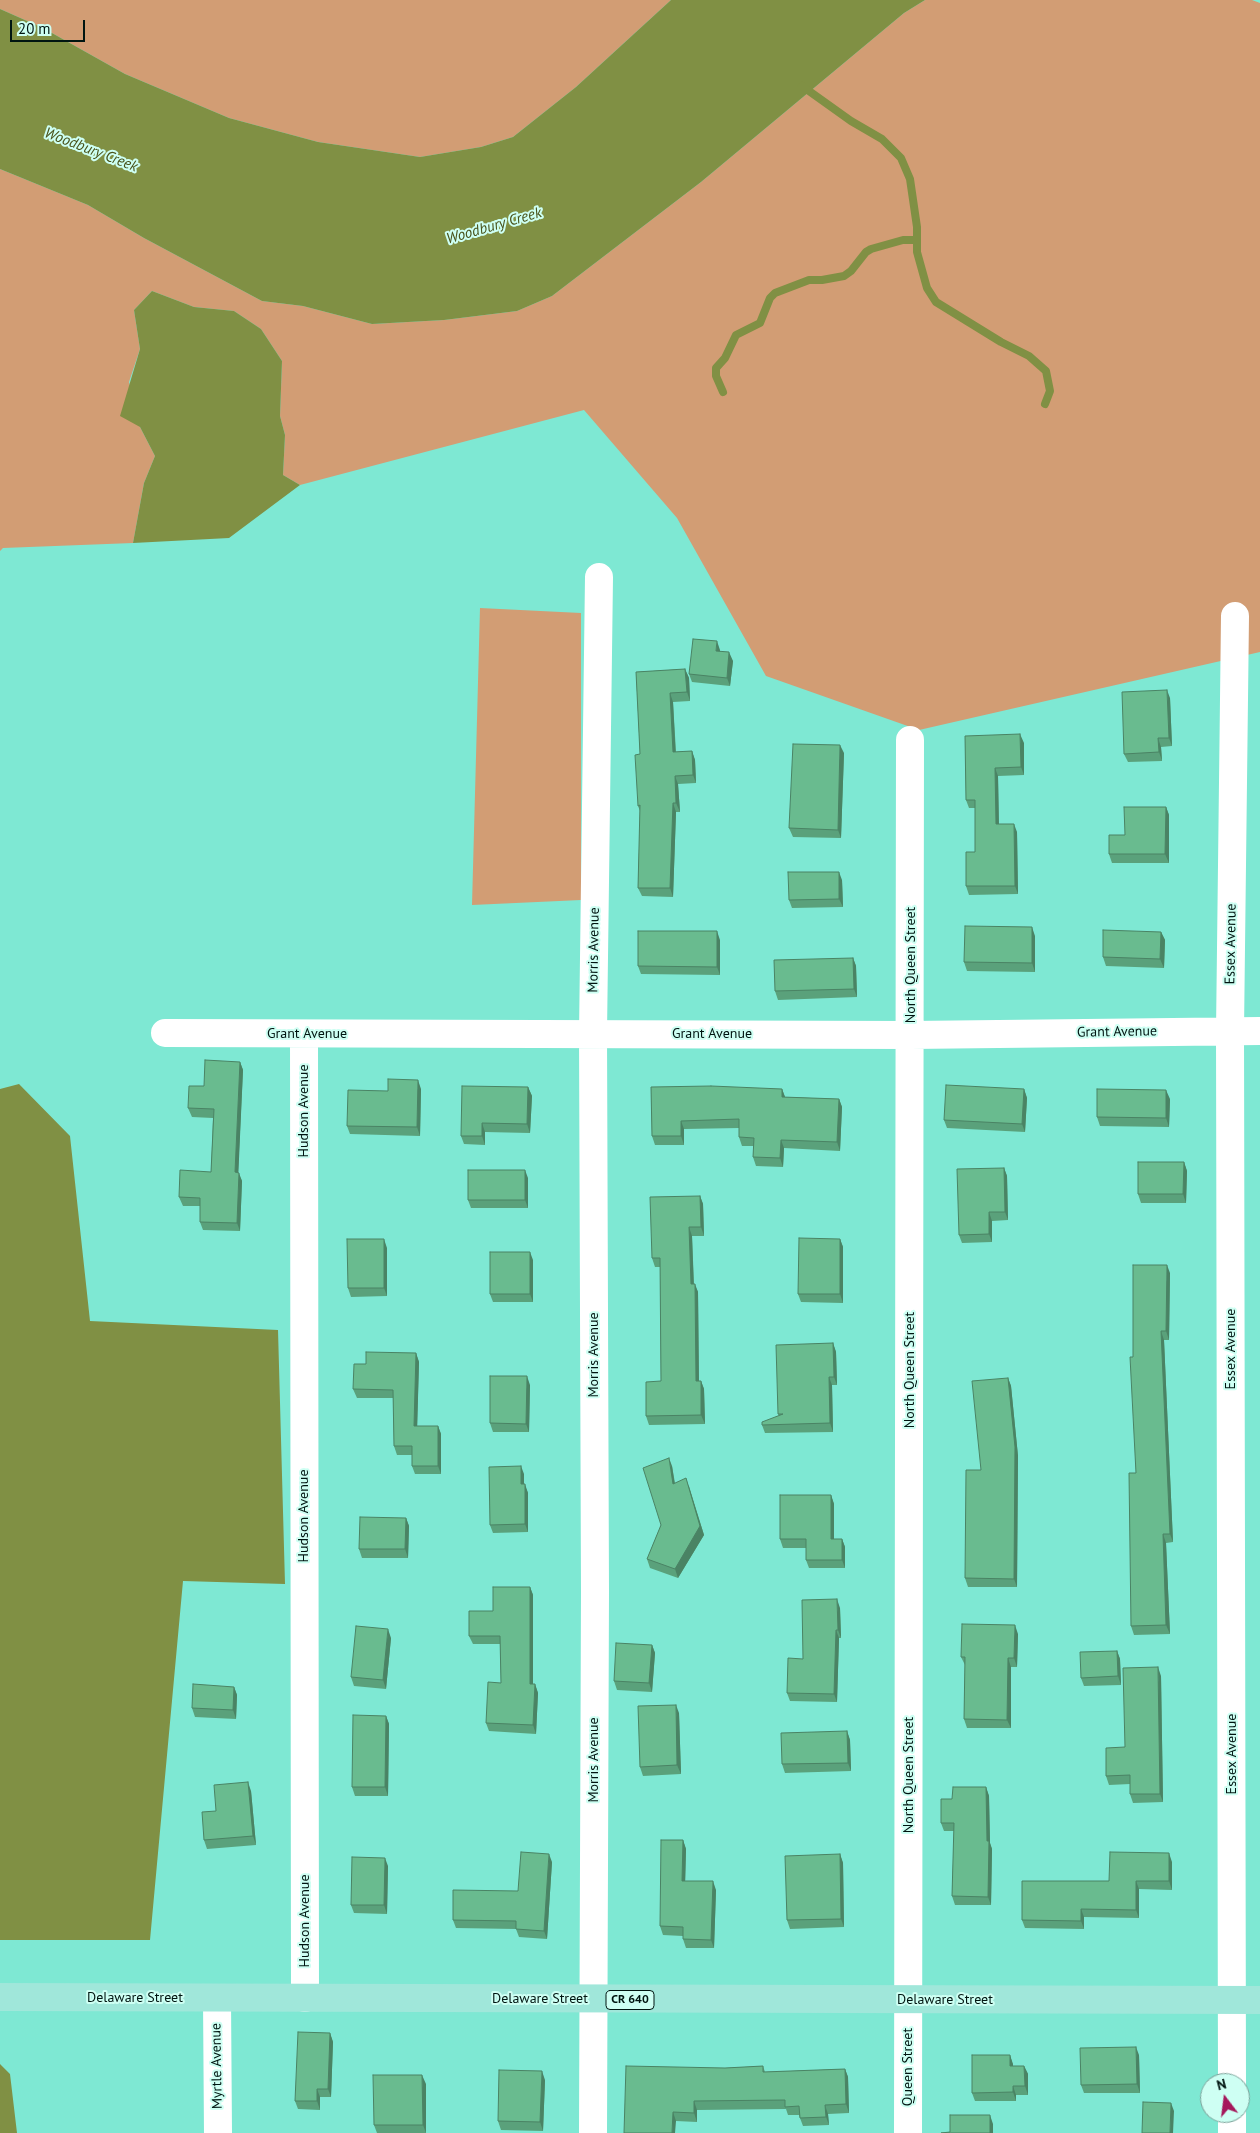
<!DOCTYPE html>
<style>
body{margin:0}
#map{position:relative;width:1260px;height:2133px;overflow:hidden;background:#7ee8d3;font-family:"PT Sans",sans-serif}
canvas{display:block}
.north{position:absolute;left:1200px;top:2073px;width:50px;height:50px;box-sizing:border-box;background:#cefff3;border:1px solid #7ca199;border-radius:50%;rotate:345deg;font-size:14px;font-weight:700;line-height:20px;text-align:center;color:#001511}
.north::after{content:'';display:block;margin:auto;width:18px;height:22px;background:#a5185b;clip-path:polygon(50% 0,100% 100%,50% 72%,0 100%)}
.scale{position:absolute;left:10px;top:20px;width:75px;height:22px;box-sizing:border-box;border:2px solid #001511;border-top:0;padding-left:6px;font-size:15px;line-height:18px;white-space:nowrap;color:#001511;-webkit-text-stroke:4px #cefff3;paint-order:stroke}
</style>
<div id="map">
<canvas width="1260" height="2133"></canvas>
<div class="north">N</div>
<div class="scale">20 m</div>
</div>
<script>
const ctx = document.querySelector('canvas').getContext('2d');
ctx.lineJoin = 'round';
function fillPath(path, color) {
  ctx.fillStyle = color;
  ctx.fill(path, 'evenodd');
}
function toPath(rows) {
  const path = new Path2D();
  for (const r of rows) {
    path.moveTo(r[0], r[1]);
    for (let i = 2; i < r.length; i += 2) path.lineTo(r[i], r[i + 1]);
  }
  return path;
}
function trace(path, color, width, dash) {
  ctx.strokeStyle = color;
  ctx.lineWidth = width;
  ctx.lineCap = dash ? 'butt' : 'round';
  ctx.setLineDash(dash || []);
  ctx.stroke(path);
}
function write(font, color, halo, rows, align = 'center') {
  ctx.font = font + ' "PT Sans",sans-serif';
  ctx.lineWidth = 4;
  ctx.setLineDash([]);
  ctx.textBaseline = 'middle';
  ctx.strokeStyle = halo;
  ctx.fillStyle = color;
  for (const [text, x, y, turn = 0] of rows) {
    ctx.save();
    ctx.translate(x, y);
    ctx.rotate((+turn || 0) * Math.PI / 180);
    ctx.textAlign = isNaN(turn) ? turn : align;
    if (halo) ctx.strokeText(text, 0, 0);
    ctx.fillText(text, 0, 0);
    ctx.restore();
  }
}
const green = toPath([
 [0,0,671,0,576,87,513,137,481,147,420,157,318,142,229,118,125,74,43,28,0,9],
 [925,0,1252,0,1260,3,1260,652,919,730,766,676,677,518,584,410,300,485,283,475,285,435,280,416,282,361,261,329,234,311,194,307,152,291,134,310,140,349,129,382,140,427,155,456,144,483,133,543,3,548,0,551,0,169,88,205,144,238,262,301,303,306,372,324,444,320,517,311,552,296,701,182,904,13],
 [480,608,581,613,581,900,472,905]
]);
const water = toPath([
 [671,0,925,0,904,13,701,182,552,296,517,311,444,320,372,324,303,306,262,301,144,238,88,205,0,169,0,9,43,28,125,74,229,118,318,142,420,157,481,147,513,137,576,87],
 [152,291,194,307,234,311,261,329,282,361,280,416,285,435,283,475,300,485,229,538,133,543,144,483,155,456,140,427,120,416,140,349,134,310],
 [19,1084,70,1136,90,1321,278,1330,285,1584,183,1581,150,1940,0,1940,0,1089],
 [0,2064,10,2074,17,2133,0,2133]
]);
const stream = toPath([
 [802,86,851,121,882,139,901,158,910,179,917,227,917,252,927,288,936,302,1001,342,1029,356,1046,371,1050,391,1045,404],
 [723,392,716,376,716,368,725,358,736,335,760,323,770,298,775,293,809,280,822,280,844,276,851,271,866,252,871,249,903,240,917,240]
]);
const minor = toPath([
 [165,1033,911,1035,1260,1031],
 [304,1034,305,1998],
 [217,1999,218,2133],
 [1232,2083,1230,1031,1235,616],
 [593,2133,595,1592,593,1033,599,577],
 [908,2133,910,740],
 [1232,2133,1232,2113]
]);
const major = toPath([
 [0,1997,1260,2000]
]);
const wall = toPath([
 [720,650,720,651,733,661,730,686,692,682,689,674],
 [685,669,689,678,690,701,673,702,676,752,692,751,695,760,696,783,678,784,680,812,676,812,673,897,642,896,638,888,640,811,638,806,640,754,636,672],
 [1170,698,1172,746,1161,747,1162,761,1128,762,1124,754],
 [965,736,1024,743,1024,775,998,776,999,824,1017,832,1018,894,969,895,966,886,975,852,975,808,969,808,966,800],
 [844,753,841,838,793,837,789,828],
 [1166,807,1169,815,1169,863,1112,863,1109,854,1125,835],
 [842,880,843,907,792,908,789,900],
 [1161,932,1165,940,1164,968,1106,966,1103,957],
 [1035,936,1035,972,967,971,964,962],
 [720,940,720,975,641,974,638,966],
 [853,958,856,966,857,997,778,1000,775,991],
 [240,1062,243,1070,238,1173,242,1181,240,1231,203,1230,200,1222,200,1206,183,1206,179,1197,211,1172,213,1118,192,1117,188,1108,204,1086],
 [528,1087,532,1096,530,1133,485,1132,485,1145,464,1144,461,1136],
 [651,1087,782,1089,785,1097,839,1099,842,1107,840,1151,784,1148,783,1167,756,1166,753,1157,754,1146,742,1146,739,1137,739,1128,684,1129,684,1145,655,1145,652,1136],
 [421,1089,420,1136,350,1134,347,1126,388,1091],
 [1024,1089,1027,1098,1025,1132,947,1128,944,1120],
 [1170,1099,1169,1127,1100,1126,1097,1117],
 [1184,1162,1187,1171,1186,1203,1141,1203,1138,1194],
 [1004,1168,1007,1176,1008,1220,992,1221,992,1242,962,1243,959,1235],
 [528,1178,528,1208,471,1208,468,1200],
 [700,1196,703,1204,704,1236,692,1236,694,1284,698,1292,699,1381,701,1381,704,1389,705,1424,649,1425,646,1416,661,1381,660,1267,655,1267,652,1258],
 [840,1239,843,1247,843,1303,801,1302,798,1294],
 [387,1248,387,1296,351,1297,348,1288],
 [533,1260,533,1302,493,1302,490,1294],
 [1170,1273,1169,1340,1164,1340,1173,1542,1166,1543,1170,1634,1134,1635,1131,1626,1136,1473,1133,1357],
 [833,1343,836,1352,837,1385,832,1385,833,1432,765,1433,762,1425,779,1416,778,1414],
 [416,1353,419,1362,417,1426,438,1426,441,1434,441,1474,415,1474,412,1466,412,1455,397,1455,394,1446,393,1398,357,1398,353,1389,366,1364],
 [1008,1378,1011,1386,1018,1456,1017,1587,968,1587,965,1578,981,1470],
 [530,1385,529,1432,493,1432,490,1423],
 [672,1466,675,1483,689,1486,704,1535,678,1578,650,1568,647,1559,661,1525],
 [524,1474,524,1484,528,1493,528,1532,493,1533,490,1525],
 [831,1495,834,1504,834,1539,842,1539,845,1547,845,1568,809,1568,806,1560,806,1548,783,1548,780,1539],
 [406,1518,409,1526,408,1558,362,1558,359,1549],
 [530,1587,533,1595,533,1684,535,1684,538,1693,536,1734,489,1731,486,1723,501,1683,500,1644,473,1644,469,1636,493,1611],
 [840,1608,841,1638,839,1638,837,1702,790,1701,787,1693,803,1659],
 [1018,1634,1017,1667,1011,1667,1011,1728,967,1728,964,1719,965,1665,961,1657],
 [391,1638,386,1689,354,1686,351,1677],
 [652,1645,655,1653,652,1692,617,1690,614,1681],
 [1117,1651,1120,1659,1121,1685,1084,1686,1081,1678],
 [1161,1676,1163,1802,1133,1803,1130,1794,1130,1784,1109,1785,1106,1776,1125,1747],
 [234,1687,237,1695,236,1719,195,1717,192,1708],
 [679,1713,681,1774,643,1776,640,1767],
 [386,1716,389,1724,388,1796,355,1796,352,1787],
 [847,1731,850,1740,851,1771,785,1773,782,1764],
 [986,1787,989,1796,990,1843,992,1849,991,1905,955,1905,952,1896,954,1831,944,1831,941,1823,952,1799],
 [251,1791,256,1845,207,1849,204,1840,216,1811],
 [683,1840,686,1849,685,1881,716,1890,714,1948,686,1948,683,1939,683,1936,663,1935,660,1926],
 [840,1854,843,1863,844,1927,790,1929,787,1920],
 [552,1862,547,1939,519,1937,516,1929,456,1928,453,1920,518,1891],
 [1172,1862,1172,1890,1139,1889,1139,1918,1084,1917,1084,1929,1025,1928,1022,1920,1109,1881],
 [388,1866,387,1914,354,1913,351,1905],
 [330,2033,333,2042,331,2097,320,2097,320,2110,298,2109,295,2101],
 [1010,2055,1013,2066,1024,2066,1028,2074,1028,2095,1016,2095,1016,2101,975,2101,972,2093],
 [1139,2055,1140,2093,1084,2093,1081,2085],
 [763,2066,765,2072,845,2069,848,2077,849,2113,828,2114,829,2125,803,2126,800,2118,799,2115,788,2115,786,2109,697,2110,697,2122,676,2121,624,2133,725,2068],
 [545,2080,543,2131,501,2130,498,2121],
 [426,2084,426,2133,377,2133,374,2125]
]);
const shadedWall = toPath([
 [717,641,720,650,719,659,716,651],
 [729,652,733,661,730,686,727,678],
 [685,669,689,678,690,701,687,692],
 [1167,690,1170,698,1172,746,1169,738],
 [670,693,673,702,676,761,673,752],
 [1020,734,1024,743,1024,775,1021,767],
 [1158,738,1161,747,1162,761,1159,752],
 [840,745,844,753,841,838,838,830],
 [692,751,695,760,696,783,693,775],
 [995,768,998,776,999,833,996,824],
 [675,776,678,784,680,812,676,803],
 [673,803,676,812,673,897,670,888],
 [1166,807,1169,815,1169,863,1165,854],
 [1014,824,1017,832,1018,894,1015,886],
 [839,872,842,880,843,907,839,899],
 [1032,927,1035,936,1035,972,1032,963],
 [717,931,720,940,720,975,717,967],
 [1161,932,1165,940,1164,968,1160,959],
 [853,958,856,966,857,997,854,989],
 [240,1062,243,1070,238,1181,235,1172],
 [418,1080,421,1089,420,1136,417,1127],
 [528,1087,532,1096,530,1133,527,1124],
 [782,1089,785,1097,782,1097],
 [1024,1089,1027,1098,1025,1132,1022,1124],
 [1166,1090,1170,1099,1169,1127,1166,1118],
 [839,1099,842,1107,840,1151,837,1142],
 [681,1121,684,1129,684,1145,681,1136],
 [482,1123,485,1132,485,1145,482,1136],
 [781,1140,784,1148,783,1167,780,1158],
 [1184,1162,1187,1171,1186,1203,1183,1194],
 [1004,1168,1007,1176,1008,1220,1005,1212],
 [525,1170,528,1178,528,1208,525,1200],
 [239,1173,242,1181,240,1231,237,1223],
 [700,1196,703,1204,704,1236,701,1227],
 [989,1212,992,1221,992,1242,989,1234],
 [689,1227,692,1236,694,1293,691,1284],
 [384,1239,387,1248,387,1296,384,1288],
 [840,1239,843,1247,843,1303,840,1294],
 [530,1252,533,1260,533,1302,530,1294],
 [1167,1265,1170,1273,1169,1340,1166,1331],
 [695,1284,698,1292,699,1389,696,1381],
 [1161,1331,1164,1340,1173,1542,1170,1534],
 [833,1343,836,1352,837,1385,834,1377],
 [416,1353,419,1362,417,1434,414,1426],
 [527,1376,530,1385,529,1432,526,1424],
 [829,1377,832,1385,833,1432,830,1423],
 [1008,1378,1011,1386,1018,1456,1017,1587,1014,1579],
 [701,1381,704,1389,705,1424,701,1415],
 [438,1426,441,1434,441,1474,438,1466],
 [669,1458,672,1466,676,1493,673,1484],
 [521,1466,524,1474,524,1493,521,1484],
 [686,1478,704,1535,678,1578,675,1569],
 [525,1484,528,1493,528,1532,525,1524],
 [831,1495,834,1504,834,1547,831,1539],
 [406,1518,409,1526,408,1558,405,1549],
 [1163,1534,1166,1543,1170,1634,1166,1625],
 [842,1539,845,1547,845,1568,842,1560],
 [530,1587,533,1595,533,1692,530,1684],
 [837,1599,840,1608,841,1638,838,1630],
 [1015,1625,1018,1634,1017,1667,1014,1658],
 [388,1629,391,1638,386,1689,383,1680],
 [836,1630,839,1638,837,1702,834,1694],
 [652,1645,655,1653,652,1692,649,1683],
 [1117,1651,1120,1659,1121,1685,1118,1676],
 [1008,1658,1011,1667,1011,1728,1007,1720],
 [1158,1667,1161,1676,1163,1802,1160,1794],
 [535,1684,538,1693,536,1734,533,1725],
 [234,1687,237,1695,236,1719,233,1710],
 [676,1705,679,1713,681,1774,677,1765],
 [386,1716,389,1724,388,1796,385,1787],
 [847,1731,850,1740,851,1771,848,1763],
 [248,1782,251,1791,256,1845,253,1836],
 [986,1787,989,1796,990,1843,992,1849,991,1905,988,1897],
 [683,1840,686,1849,685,1889,682,1881],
 [1169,1853,1172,1862,1172,1890,1169,1881],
 [549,1854,552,1862,547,1939,544,1931],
 [840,1854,843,1863,844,1927,841,1919],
 [385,1858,388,1866,387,1914,384,1905],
 [713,1881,716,1890,714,1948,711,1940],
 [1136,1881,1139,1889,1139,1918,1136,1910],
 [1081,1909,1084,1917,1084,1929,1081,1921],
 [330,2033,333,2042,331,2097,328,2089],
 [1136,2047,1139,2055,1140,2093,1137,2084],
 [1010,2055,1013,2064,1013,2074,1010,2066],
 [1024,2066,1028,2074,1028,2095,1025,2086],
 [845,2069,848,2077,849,2113,846,2104],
 [542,2071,545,2080,543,2131,540,2122],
 [422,2075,426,2084,426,2133,423,2125],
 [1013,2086,1016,2095,1016,2101,1013,2092],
 [317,2089,320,2097,320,2110,317,2101],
 [694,2101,697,2110,697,2122,694,2113],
 [1171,2103,1174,2111,1173,2133,1170,2133],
 [825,2105,828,2114,829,2125,826,2117],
 [673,2112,676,2121,675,2133,672,2133],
 [990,2115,993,2124,993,2133,990,2133]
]);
const building = toPath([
 [693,639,717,641,716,651,729,652,727,678,689,674,693,639],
 [685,669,687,692,670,693,673,752,692,751,693,775,675,776,676,803,673,803,670,888,638,888,640,805,638,806,635,755,640,754,636,672,685,669],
 [1167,690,1169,738,1158,738,1159,752,1124,754,1122,692,1167,690],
 [1020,734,1021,767,995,768,996,824,1014,824,1015,886,966,886,966,852,975,852,975,800,966,800,965,736,1020,734],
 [793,744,840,745,838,830,789,828,793,744],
 [1124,807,1166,807,1165,854,1109,854,1109,835,1125,835,1124,807],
 [788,872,839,872,839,899,789,900,788,872],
 [965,926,1032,927,1032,963,964,962,965,926],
 [1103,930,1161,932,1160,959,1103,957,1103,930],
 [638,931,717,931,717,967,638,966,638,931],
 [853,958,854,989,775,991,774,960,853,958],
 [205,1060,240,1062,235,1172,239,1173,237,1223,200,1222,200,1198,179,1197,180,1170,211,1172,214,1109,188,1108,189,1086,204,1086,205,1060],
 [388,1079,418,1080,417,1127,347,1126,348,1090,388,1091,388,1079],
 [946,1085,1024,1089,1022,1124,944,1120,946,1085],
 [462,1086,528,1087,527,1124,482,1123,482,1136,461,1136,462,1086],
 [711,1086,782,1089,782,1097,839,1099,837,1142,781,1140,780,1158,753,1157,754,1138,739,1137,739,1119,681,1121,681,1136,652,1136,651,1087,711,1086],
 [1097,1089,1166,1090,1166,1118,1097,1117,1097,1089],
 [1138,1162,1184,1162,1183,1194,1138,1194,1138,1162],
 [1004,1168,1005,1212,989,1212,989,1234,959,1235,957,1169,1004,1168],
 [468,1170,525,1170,525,1200,468,1200,468,1170],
 [700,1196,701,1227,689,1227,691,1284,695,1284,696,1381,701,1381,701,1415,646,1416,646,1382,661,1381,660,1258,652,1258,650,1197,700,1196],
 [799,1238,840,1239,840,1294,798,1294,799,1238],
 [347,1239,384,1239,384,1288,348,1288,347,1239],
 [490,1252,530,1252,530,1294,490,1294,490,1252],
 [1133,1265,1167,1265,1166,1331,1161,1331,1170,1534,1163,1534,1166,1625,1131,1626,1129,1473,1136,1473,1130,1357,1133,1357,1133,1265],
 [833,1343,834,1377,829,1377,830,1423,762,1425,762,1422,783,1414,778,1414,776,1345,833,1343],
 [366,1352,416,1353,414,1426,438,1426,438,1466,412,1466,412,1446,394,1446,393,1390,353,1389,354,1364,366,1364,366,1352],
 [490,1376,527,1376,526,1424,490,1423,490,1376],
 [1008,1378,1015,1447,1014,1579,965,1578,966,1470,981,1470,972,1381,1008,1378],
 [669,1458,673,1484,686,1478,700,1526,675,1569,647,1559,661,1525,643,1468,669,1458],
 [521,1466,521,1484,525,1484,525,1524,490,1525,489,1467,521,1466],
 [780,1495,831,1495,831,1539,842,1539,842,1560,806,1560,806,1539,780,1539,780,1495],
 [360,1517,406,1518,405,1549,359,1549,360,1517],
 [493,1587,530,1587,530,1684,535,1684,533,1725,486,1723,488,1682,501,1683,500,1636,469,1636,469,1611,493,1611,493,1587],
 [837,1599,838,1630,836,1630,834,1694,787,1693,788,1658,803,1659,802,1600,837,1599],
 [962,1624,1015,1625,1014,1658,1008,1658,1007,1720,964,1719,965,1657,961,1657,962,1624],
 [356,1626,388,1629,383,1680,351,1677,356,1626],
 [616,1643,652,1645,649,1683,614,1681,616,1643],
 [1117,1651,1118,1676,1081,1678,1080,1652,1117,1651],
 [1158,1667,1160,1794,1130,1794,1130,1775,1106,1776,1106,1748,1125,1747,1123,1668,1158,1667],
 [193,1684,234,1687,233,1710,192,1708,193,1684],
 [676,1705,677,1765,640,1767,638,1706,676,1705],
 [353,1715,386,1716,385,1787,352,1787,353,1715],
 [847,1731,848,1763,782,1764,781,1733,847,1731],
 [248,1782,253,1836,204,1840,202,1812,216,1811,214,1785,248,1782],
 [953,1787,986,1787,987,1841,989,1841,988,1897,952,1896,954,1823,941,1823,941,1799,952,1799,953,1787],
 [661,1840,683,1840,682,1881,713,1881,711,1940,683,1939,683,1927,660,1926,661,1840],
 [521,1852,549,1854,544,1931,516,1929,516,1921,453,1920,453,1890,518,1891,521,1852],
 [1110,1852,1169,1853,1169,1881,1136,1881,1136,1910,1081,1909,1081,1921,1022,1920,1022,1881,1109,1881,1110,1852],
 [840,1854,841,1919,787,1920,785,1856,840,1854],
 [352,1857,385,1858,384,1905,351,1905,352,1857],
 [298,2032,330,2033,328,2089,317,2089,317,2101,295,2101,298,2032],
 [1136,2047,1137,2084,1081,2085,1080,2048,1136,2047],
 [972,2055,1010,2055,1010,2066,1024,2066,1025,2086,1013,2086,1013,2092,972,2093,972,2055],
 [626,2066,725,2068,763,2066,763,2072,845,2069,846,2104,825,2105,826,2117,800,2118,799,2106,785,2107,785,2100,694,2101,694,2113,673,2112,672,2133,624,2133,626,2066],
 [499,2070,542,2071,540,2122,498,2121,499,2070],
 [373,2075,422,2075,423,2125,374,2125,373,2075],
 [1143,2102,1171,2103,1170,2133,1142,2133,1143,2102],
 [950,2115,990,2115,990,2133,941,2133,950,2132,950,2115]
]);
const shields = [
 [630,2000,48]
];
const shieldNames = [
 ["CR 640",630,2000]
];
const streetNames = [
 ["Essex Avenue",1231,944,-89],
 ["Morris Avenue",594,950,-89],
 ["North Queen Street",911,965,-90],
 ["Grant Avenue",1117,1032,-1],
 ["Grant Avenue",307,1034],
 ["Grant Avenue",712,1034],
 ["Hudson Avenue",304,1111,-90],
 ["Essex Avenue",1231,1349,-90],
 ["Morris Avenue",594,1355,-90],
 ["North Queen Street",910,1370,-90],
 ["Hudson Avenue",304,1516,-90],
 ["Essex Avenue",1232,1754,-90],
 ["Morris Avenue",594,1760,-90],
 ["North Queen Street",909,1775,-90],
 ["Hudson Avenue",305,1921,-90],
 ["Delaware Street",135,1998],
 ["Delaware Street",540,1999],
 ["Delaware Street",945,2000],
 ["Myrtle Avenue",217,2066,-91],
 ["Queen Street",908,2067,-90]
];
const waterNames = [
 ["Woodbury Creek",91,150,21],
 ["Woodbury Creek",494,226,-16]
];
fillPath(green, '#d29d74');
fillPath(water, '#809044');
trace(stream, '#809044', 8);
trace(minor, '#fff', 28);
trace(major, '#a0e7da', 28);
fillPath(wall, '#5aa17b');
fillPath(shadedWall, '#4a8364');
fillPath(building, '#69bb8f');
trace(building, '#4a8364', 1);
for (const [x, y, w] of shields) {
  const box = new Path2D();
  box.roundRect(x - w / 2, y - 9.5, w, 19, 4);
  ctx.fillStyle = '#cefff3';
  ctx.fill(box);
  trace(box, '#001511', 1);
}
write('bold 12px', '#001511', null, shieldNames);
write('14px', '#001511', '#cefff3', streetNames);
write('italic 15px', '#48521a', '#cefff3', waterNames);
</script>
